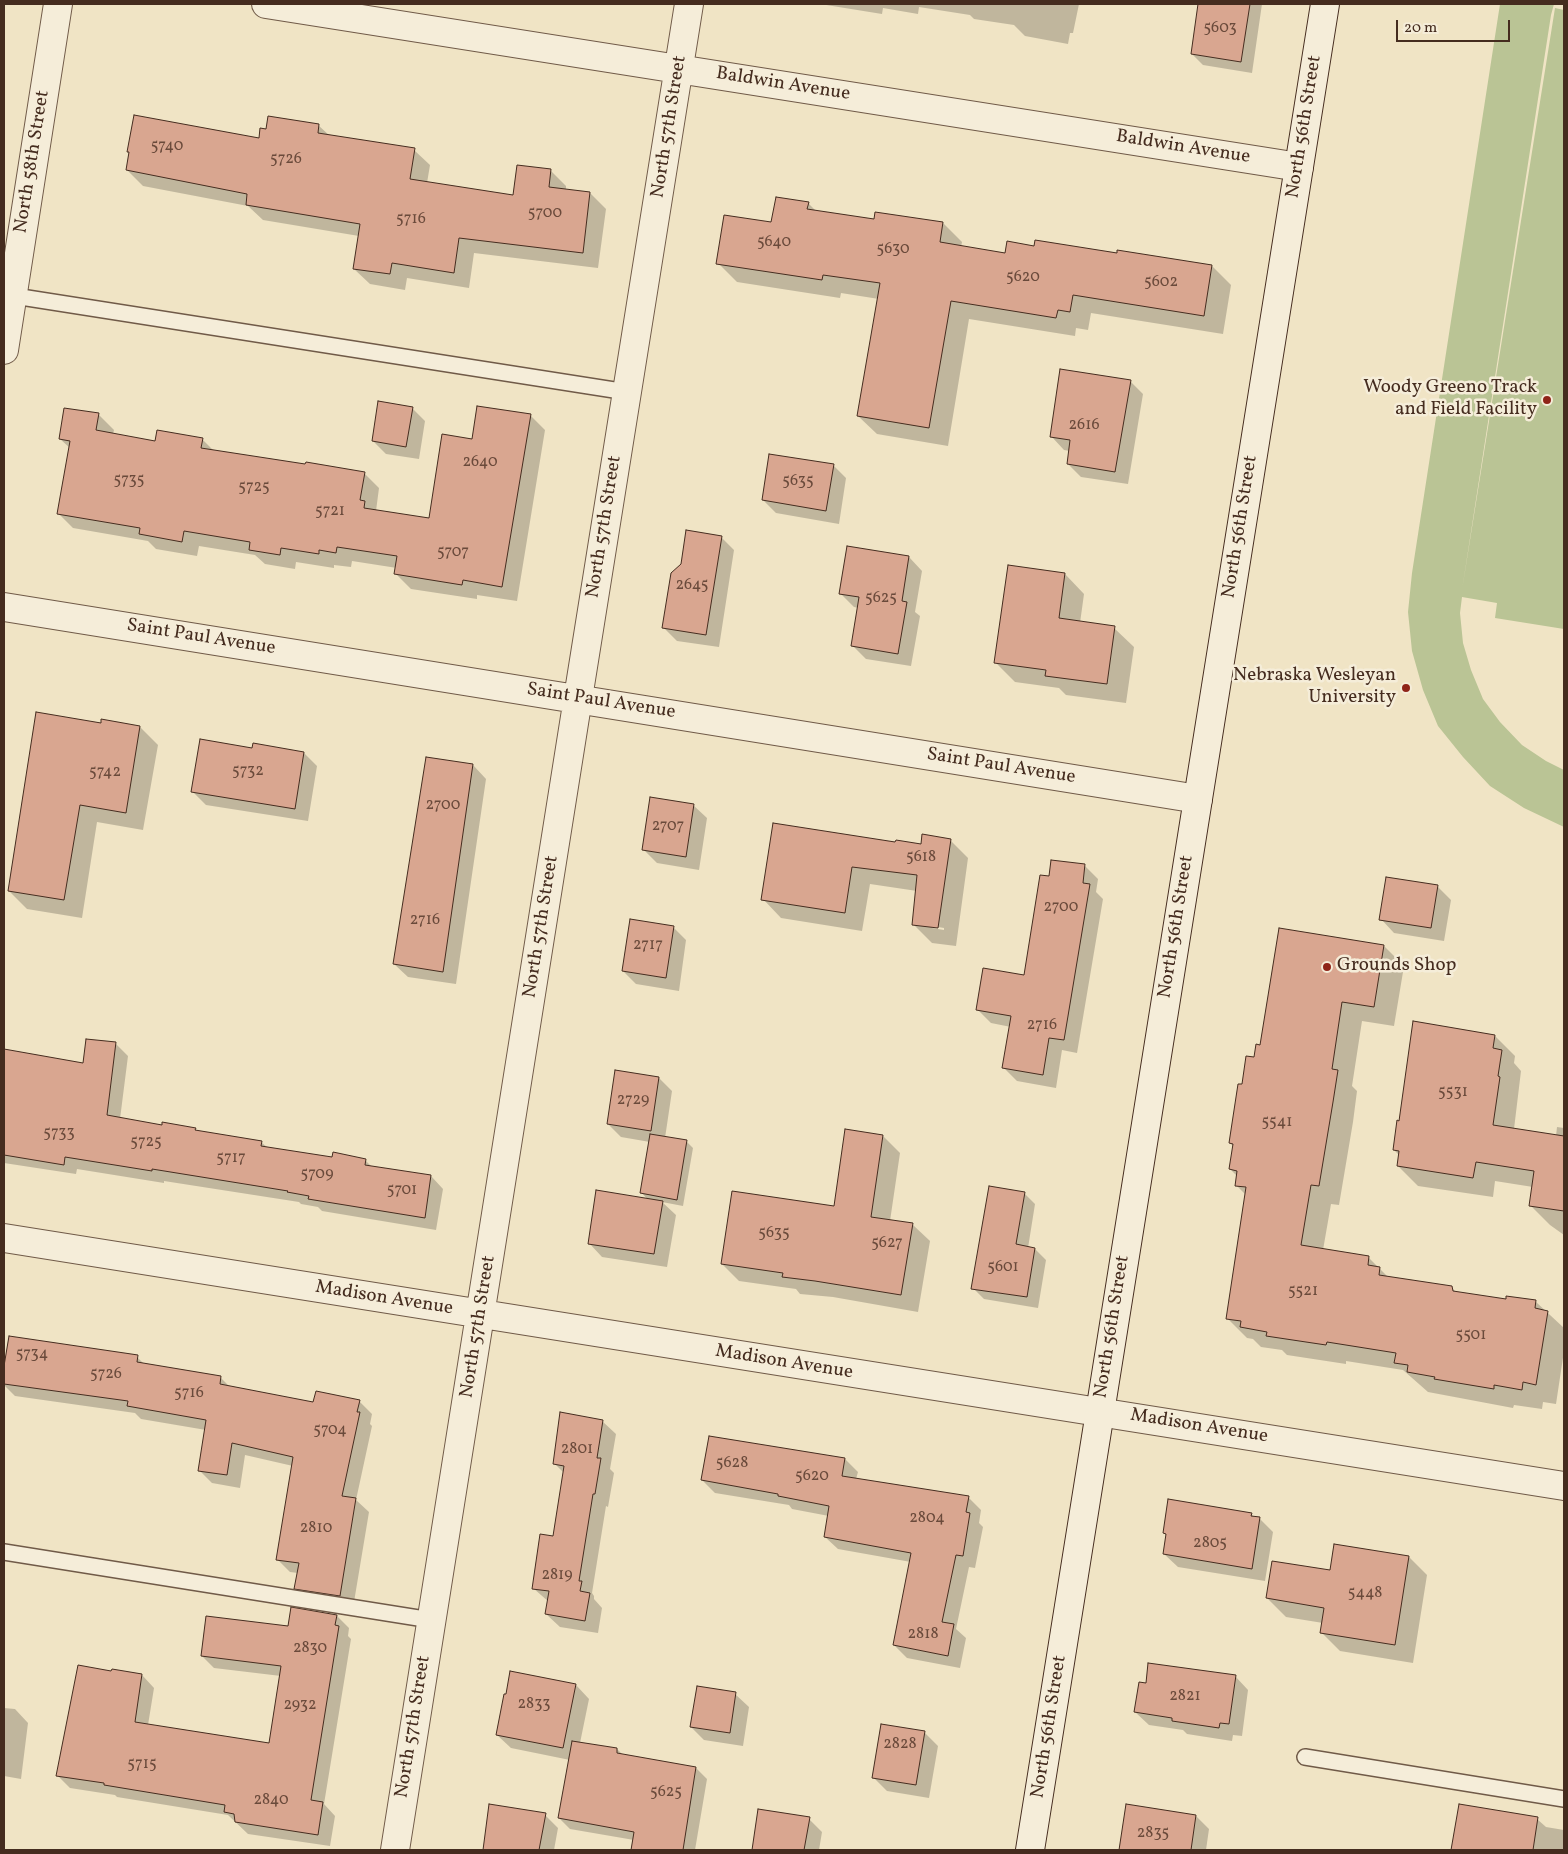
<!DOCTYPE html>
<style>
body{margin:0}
#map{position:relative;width:1568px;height:1854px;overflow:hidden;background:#f0e4c5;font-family:Vollkorn,serif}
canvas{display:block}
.frame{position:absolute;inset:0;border:5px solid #452c1f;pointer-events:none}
.scale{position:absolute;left:1396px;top:20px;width:114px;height:22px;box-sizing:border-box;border:2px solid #452c1f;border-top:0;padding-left:6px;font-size:15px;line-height:18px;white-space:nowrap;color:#452c1f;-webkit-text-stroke:4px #f5edd9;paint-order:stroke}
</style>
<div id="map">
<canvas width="1568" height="1854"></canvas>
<div class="frame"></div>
<div class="scale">20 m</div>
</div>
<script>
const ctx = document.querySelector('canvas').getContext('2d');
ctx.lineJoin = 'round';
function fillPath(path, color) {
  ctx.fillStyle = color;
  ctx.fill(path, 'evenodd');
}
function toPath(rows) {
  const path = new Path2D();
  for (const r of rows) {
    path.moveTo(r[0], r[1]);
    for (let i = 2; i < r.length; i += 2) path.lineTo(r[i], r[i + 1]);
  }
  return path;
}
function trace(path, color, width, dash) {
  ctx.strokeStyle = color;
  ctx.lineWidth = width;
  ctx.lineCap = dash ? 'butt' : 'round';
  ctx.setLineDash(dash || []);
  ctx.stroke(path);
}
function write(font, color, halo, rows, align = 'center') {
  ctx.font = font + ' Vollkorn,serif';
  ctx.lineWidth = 5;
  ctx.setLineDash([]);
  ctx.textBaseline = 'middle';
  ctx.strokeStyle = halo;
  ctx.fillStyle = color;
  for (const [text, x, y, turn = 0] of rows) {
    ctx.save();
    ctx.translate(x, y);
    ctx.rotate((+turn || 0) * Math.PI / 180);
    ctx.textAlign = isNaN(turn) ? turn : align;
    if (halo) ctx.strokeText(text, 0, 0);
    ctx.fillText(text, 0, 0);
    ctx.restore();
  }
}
const green = toPath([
 [1500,4,1554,4,1551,15,1462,590,1555,8,1564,10,1564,629,1495,618,1497,603,1462,597,1460,613,1463,643,1471,670,1483,699,1500,722,1522,745,1546,761,1564,770,1564,827,1524,808,1490,786,1463,757,1438,726,1423,690,1412,651,1408,612,1412,573]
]);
const shadow = toPath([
 [820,4,1079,4,1073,33,1070,33,1068,44,1025,36,1014,25,974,19,970,15,919,7,918,14,883,8,882,14],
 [1200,4,1262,4,1252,73,1203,65,1192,54],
 [318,125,330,136,414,150,430,165,427,183,514,197,550,170,566,186,566,190,590,193,606,209,598,268,474,253,469,288,407,278,405,290,370,284,354,269,359,236,263,220,248,206,143,186,127,170,130,153,128,151,260,140],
 [808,203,816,211,875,221,943,223,962,242,961,247,1006,255,1035,247,1118,254,1212,266,1231,285,1223,334,1091,313,1088,330,1076,328,1075,336,969,319,948,446,877,434,858,416,879,299,841,293,840,298,737,282,718,263,773,224],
 [1130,381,1143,394,1128,484,1081,477,1068,464,1070,451,1064,450,1051,436],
 [412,408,425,421,419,459,386,454,373,441],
 [98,414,114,430,113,434,156,442,202,439,214,451,364,473,379,488,376,511,430,520,473,441,530,415,545,430,517,601,477,595,477,599,411,589,396,574,397,568,352,561,351,567,334,565,334,568,296,562,295,569,265,564,255,555,199,546,197,556,156,549,148,541,73,528,58,513,70,448,60,439],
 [833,465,846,478,839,524,776,513,763,500],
 [721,537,734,550,719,647,677,641,664,628],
 [909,557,922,571,915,612,920,616,911,666,866,659,853,646,859,608,854,607,841,594],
 [1065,574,1084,594,1080,623,1114,628,1134,647,1126,703,1066,695,1059,688,1015,682,995,662],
 [102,720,140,727,158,745,143,830,97,822,82,918,27,909,9,891,102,725],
 [253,750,304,753,317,766,308,821,206,805,193,792],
 [473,765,486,779,456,984,408,977,394,964],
 [693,805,707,818,699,870,657,863,644,850],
 [950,840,968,858,956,946,932,943,913,924,917,891,870,884,862,931,781,918,763,899,897,843,922,845],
 [932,926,944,928,944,930,932,928],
 [1052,861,1085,866,1098,879,1096,892,1103,899,1077,1053,1062,1050,1056,1088,1017,1081,1003,1067,1011,1027,991,1023,978,1010,1026,976],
 [1437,886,1451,900,1444,941,1394,933,1381,919],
 [673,927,686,940,679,991,636,984,623,971],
 [1384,946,1404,966,1394,1026,1362,1021,1352,1086,1357,1091,1353,1122,1339,1205,1331,1204,1323,1250,1368,1257,1389,1278,1452,1288,1457,1293,1507,1301,1536,1302,1564,1328,1564,1351,1556,1404,1543,1402,1542,1409,1514,1405,1513,1408,1428,1392,1403,1370,1346,1361,1346,1364,1287,1355,1282,1350,1261,1347,1253,1339,1247,1338,1227,1318,1246,1195,1236,1185,1238,1177,1230,1169,1234,1147,1230,1143,1243,1086,1261,1046],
 [1414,1022,1495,1036,1515,1056,1514,1063,1521,1071,1514,1129,1556,1136,1557,1127,1564,1128,1564,1235,1550,1225,1530,1205,1533,1187,1495,1181,1493,1197,1418,1186,1398,1166,1400,1156,1394,1150,1400,1122],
 [115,1043,128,1056,120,1119,163,1126,195,1129,198,1132,261,1142,268,1148,333,1158,365,1160,372,1167,431,1176,443,1189,436,1230,322,1211,318,1207,301,1204,299,1202,164,1181,164,1183,77,1169,76,1174,4,1163,4,1050,84,1064],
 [659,1078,672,1091,665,1138,687,1142,693,1148,683,1206,662,1202,676,1215,667,1267,602,1257,589,1243,648,1200,641,1192,650,1142,621,1137,608,1124],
 [883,1136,900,1153,890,1221,913,1225,930,1241,918,1312,833,1297,800,1294,796,1289,739,1281,722,1264,835,1207],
 [1024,1193,1035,1204,1028,1248,1035,1249,1046,1260,1038,1308,984,1299,973,1288],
 [10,1337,137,1357,145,1365,220,1377,230,1387,314,1404,359,1401,372,1414,370,1424,372,1426,356,1500,369,1512,353,1608,309,1601,296,1588,298,1573,290,1572,277,1559,293,1466,245,1455,240,1488,212,1483,199,1470,206,1430,141,1419,135,1413,15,1396,4,1385,4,1374],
 [602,1421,616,1434,610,1469,614,1473,608,1507,606,1506,592,1593,594,1596,594,1599,602,1608,598,1633,560,1627,546,1614,549,1602,533,1588,554,1538,564,1473,554,1463],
 [845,1459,858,1472,856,1479,968,1497,981,1510,979,1523,983,1527,975,1568,969,1567,956,1629,966,1638,960,1668,907,1658,894,1645,911,1562,838,1549,825,1537,829,1516,792,1509,789,1505,715,1493,702,1480],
 [1251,1514,1255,1518,1259,1518,1273,1532,1265,1581,1178,1567,1164,1554,1167,1536,1164,1533],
 [1409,1557,1427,1575,1413,1663,1340,1651,1322,1633,1323,1623,1286,1617,1267,1598,1331,1571],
 [337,1616,349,1628,348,1636,351,1639,324,1804,335,1816,330,1846,248,1834,228,1815,117,1797,115,1795,70,1788,57,1775,142,1675,154,1688,148,1725,270,1745,281,1676,214,1668,202,1656,289,1628],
 [1235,1676,1248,1690,1242,1736,1233,1735,1232,1741,1187,1734,1183,1730,1149,1725,1135,1712,1147,1684],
 [576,1685,589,1699,580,1743,617,1749,624,1756,696,1768,707,1779,695,1850,632,1850,634,1840,570,1829,559,1818,570,1760,511,1748,497,1735],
 [735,1694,749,1707,743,1746,704,1740,691,1727],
 [4,1708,15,1709,28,1723,21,1779,4,1776],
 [924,1732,938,1746,929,1798,887,1791,874,1778],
 [490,1805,545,1815,558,1828,554,1850,484,1850],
 [1127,1805,1196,1816,1209,1829,1206,1850,1120,1850],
 [1460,1806,1537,1819,1546,1827,1564,1830,1564,1850,1452,1850],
 [759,1811,809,1819,822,1832,819,1850,753,1850]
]);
const building = toPath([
 [1198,4,1250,4,1241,62,1191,54,1198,4],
 [134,115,259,138,260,128,266,129,268,116,319,124,318,133,415,148,410,179,513,195,517,165,551,169,549,187,590,192,583,253,459,238,454,273,392,263,390,274,353,269,360,224,246,205,247,194,126,170,129,152,127,152,134,115],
 [776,197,809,202,807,209,874,219,875,212,943,222,940,242,1005,253,1007,241,1034,246,1035,240,1117,253,1117,250,1212,265,1204,316,1073,295,1070,312,1058,310,1056,318,951,301,929,428,857,416,880,283,823,275,822,280,716,264,724,215,771,222,776,197],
 [1060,369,1131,380,1115,472,1067,464,1070,440,1050,437,1060,369],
 [378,401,413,407,406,447,372,441,378,401],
 [477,406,531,414,502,587,463,580,462,585,394,574,397,556,337,547,336,553,319,550,319,554,281,548,280,555,249,550,250,542,184,531,182,542,139,534,140,528,57,514,70,441,59,439,64,408,99,413,96,430,155,441,157,430,203,438,201,448,305,464,306,462,365,472,360,500,365,501,364,508,429,518,442,434,472,439,477,406],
 [769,454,834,464,826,511,762,500,769,454],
 [686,530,722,536,706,635,662,628,671,573,681,564,686,530],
 [847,546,909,556,902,601,907,602,898,654,851,646,859,597,839,594,847,546],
 [1008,565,1065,573,1059,618,1115,626,1107,684,1045,676,1046,670,994,663,1008,565],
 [36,712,101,723,101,719,140,726,126,813,80,805,64,900,8,891,36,712],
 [200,739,252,748,253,743,304,752,295,809,191,792,200,739],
 [426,757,473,764,443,972,393,964,426,757],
 [650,797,694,804,686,857,642,850,650,797],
 [773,823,895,842,896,840,921,844,922,834,951,839,938,928,912,925,917,875,852,867,845,913,761,900,773,823],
 [1051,860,1085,864,1083,883,1090,884,1064,1040,1049,1038,1043,1075,1002,1068,1011,1016,976,1010,983,968,1024,975,1040,875,1049,876,1051,860],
 [1386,877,1438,885,1431,928,1379,920,1386,877],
 [630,919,674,926,666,978,622,971,630,919],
 [1279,928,1384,945,1374,1007,1342,1002,1332,1069,1338,1070,1333,1102,1319,1186,1311,1185,1301,1245,1369,1256,1368,1265,1380,1267,1379,1275,1452,1286,1453,1291,1506,1299,1506,1296,1536,1300,1535,1308,1548,1311,1536,1385,1523,1382,1522,1390,1494,1385,1494,1389,1434,1379,1435,1377,1407,1372,1408,1365,1394,1363,1396,1353,1327,1342,1326,1345,1266,1336,1267,1332,1240,1327,1241,1321,1226,1319,1246,1187,1235,1186,1237,1171,1229,1169,1233,1144,1229,1143,1238,1084,1242,1084,1246,1056,1254,1057,1256,1044,1260,1045,1279,928],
 [1413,1021,1495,1035,1493,1048,1502,1050,1498,1076,1500,1077,1493,1125,1564,1136,1564,1211,1529,1206,1534,1171,1476,1162,1473,1178,1397,1166,1399,1151,1393,1150,1397,1120,1399,1121,1413,1021],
 [86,1039,116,1042,107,1115,162,1125,162,1122,196,1128,195,1130,262,1141,261,1146,332,1157,333,1152,366,1159,365,1165,431,1175,425,1218,308,1199,309,1196,287,1192,288,1191,152,1169,152,1171,65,1157,64,1165,4,1155,4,1049,83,1063,86,1039],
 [615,1070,659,1077,651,1131,607,1124,615,1070],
 [845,1129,883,1135,871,1217,913,1223,901,1295,815,1281,782,1277,783,1273,721,1264,732,1191,834,1206,845,1129],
 [650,1134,687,1140,677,1200,640,1193,650,1134],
 [989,1186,1025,1192,1016,1244,1035,1248,1027,1297,971,1289,989,1186],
 [596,1190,663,1201,654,1254,588,1244,596,1190],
 [9,1336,138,1355,137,1362,221,1376,220,1384,313,1402,316,1391,360,1400,357,1412,360,1412,342,1496,356,1498,340,1596,294,1589,299,1563,276,1560,293,1457,232,1443,227,1475,198,1471,206,1420,127,1406,128,1401,4,1384,4,1366,9,1336],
 [560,1412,603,1420,597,1458,601,1458,595,1494,593,1494,579,1581,582,1581,580,1591,590,1593,585,1621,545,1614,549,1591,532,1589,540,1534,553,1536,564,1466,553,1464,560,1412],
 [709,1436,845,1458,842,1476,969,1496,966,1512,970,1513,963,1556,956,1555,942,1622,954,1624,948,1656,893,1645,911,1553,824,1537,829,1506,778,1496,778,1494,701,1480,709,1436],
 [1168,1499,1252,1513,1251,1516,1260,1517,1252,1569,1163,1554,1166,1534,1163,1533,1168,1499],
 [1334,1544,1409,1556,1395,1645,1320,1633,1324,1608,1266,1598,1272,1561,1330,1570,1334,1544],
 [291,1607,337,1615,335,1625,339,1626,311,1800,323,1802,318,1835,235,1822,234,1814,224,1812,225,1805,104,1785,104,1783,56,1776,78,1665,111,1671,112,1669,142,1674,135,1722,269,1743,281,1666,201,1656,206,1616,288,1626,291,1607],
 [1148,1663,1236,1675,1229,1724,1220,1723,1219,1728,1172,1721,1172,1718,1134,1712,1139,1682,1146,1683,1148,1663],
 [510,1671,576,1684,563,1748,496,1735,504,1694,506,1694,510,1671],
 [697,1686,736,1692,730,1733,690,1727,697,1686],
 [881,1724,925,1731,916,1785,872,1778,881,1724],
 [572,1741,617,1748,617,1753,696,1767,683,1850,631,1850,634,1832,558,1818,572,1741],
 [489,1804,546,1813,539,1850,483,1850,489,1804],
 [1126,1804,1196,1815,1191,1850,1119,1850,1126,1804],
 [1459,1804,1538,1817,1533,1850,1451,1850,1459,1804],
 [758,1809,810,1817,804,1850,752,1850,758,1809]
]);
const lane = toPath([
 [8,295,627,392],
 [4,1552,431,1620],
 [1305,1757,1564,1799]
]);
const street = toPath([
 [266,4,1299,167],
 [4,350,58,4],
 [4,607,1198,799],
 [4,1238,1564,1486],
 [395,1850,578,698,689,4]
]);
const secondary = toPath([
 [1030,1850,1325,4]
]);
const markers = [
 [1547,400,5,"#8f2418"],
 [1406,688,5,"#8f2418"],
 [1327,967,5,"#8f2418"]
];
const numberNames = [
 ["5603",1220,29],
 ["5740",167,147],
 ["5726",286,160],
 ["5700",545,214],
 ["5716",411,220],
 ["5640",774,243],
 ["5630",893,250],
 ["5620",1023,278],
 ["5602",1161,283],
 ["2616",1084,426],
 ["2640",480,463],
 ["5735",129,481],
 ["5635",798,482],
 ["5725",254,488],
 ["5721",330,512],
 ["5707",453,553],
 ["2645",692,586],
 ["5625",881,599],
 ["5732",248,772],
 ["5742",105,773],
 ["2700",443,806],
 ["2707",668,827],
 ["5618",921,858],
 ["2700",1061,908],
 ["2716",425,921],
 ["2717",648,946],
 ["2716",1042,1026],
 ["5531",1453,1093],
 ["2729",633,1101],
 ["5541",1277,1123],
 ["5733",59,1134],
 ["5725",146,1143],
 ["5717",231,1159],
 ["5709",317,1175],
 ["5701",402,1191],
 ["5635",774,1234],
 ["5627",887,1244],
 ["5601",1003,1268],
 ["5521",1303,1292],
 ["5501",1471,1336],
 ["5734",32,1355],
 ["5726",106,1375],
 ["5716",189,1394],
 ["5704",330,1431],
 ["2801",577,1450],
 ["5628",732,1464],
 ["5620",812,1477],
 ["2804",927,1519],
 ["2810",316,1529],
 ["2805",1210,1544],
 ["2819",557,1576],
 ["5448",1365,1594],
 ["2818",923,1635],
 ["2830",310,1649],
 ["2821",1185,1697],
 ["2833",534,1705],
 ["2932",300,1706],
 ["2828",900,1745],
 ["5715",142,1765],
 ["5625",666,1793],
 ["2840",271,1801],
 ["2835",1153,1834]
];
const streetNames = [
 ["Baldwin Avenue",783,85,9],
 ["North 57th Street",670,127,-81],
 ["North 56th Street",1305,127,-81],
 ["Baldwin Avenue",1183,148,9],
 ["North 58th Street",33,162,-81],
 ["North 57th Street",605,527,-81],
 ["North 56th Street",1241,527,-81],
 ["Saint Paul Avenue",201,638,9],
 ["Saint Paul Avenue",601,702,9],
 ["Saint Paul Avenue",1001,767,9],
 ["North 57th Street",542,927,-81],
 ["North 56th Street",1177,927,-81],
 ["Madison Avenue",384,1299,9],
 ["North 57th Street",479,1327,-81],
 ["North 56th Street",1113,1327,-81],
 ["Madison Avenue",784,1363,9],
 ["Madison Avenue",1199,1427,9],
 ["North 57th Street",414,1727,-81],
 ["North 56th Street",1050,1727,-81]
];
const poiNames = [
 ["Woody Greeno Track",1537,389],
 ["and Field Facility",1537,411],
 ["Nebraska Wesleyan",1396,677],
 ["University",1396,699],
 ["Grounds Shop",1337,967,"left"]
];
fillPath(green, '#bac495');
fillPath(shadow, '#0003');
fillPath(building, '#d9a690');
trace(building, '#452c1f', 1);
trace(lane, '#705a48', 18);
trace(street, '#705a48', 30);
trace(secondary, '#452c1f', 30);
trace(lane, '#f5edd9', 15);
trace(street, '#f5edd9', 28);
trace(secondary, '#f5edd9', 28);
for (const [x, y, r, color] of markers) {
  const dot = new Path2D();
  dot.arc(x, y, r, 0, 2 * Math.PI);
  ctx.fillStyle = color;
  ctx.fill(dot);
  trace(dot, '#f5edd9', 2);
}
write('16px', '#6a4a3b', null, numberNames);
write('19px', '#452c1f', '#f5edd9', streetNames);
write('19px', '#452c1f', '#f5edd9', poiNames, 'right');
</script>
